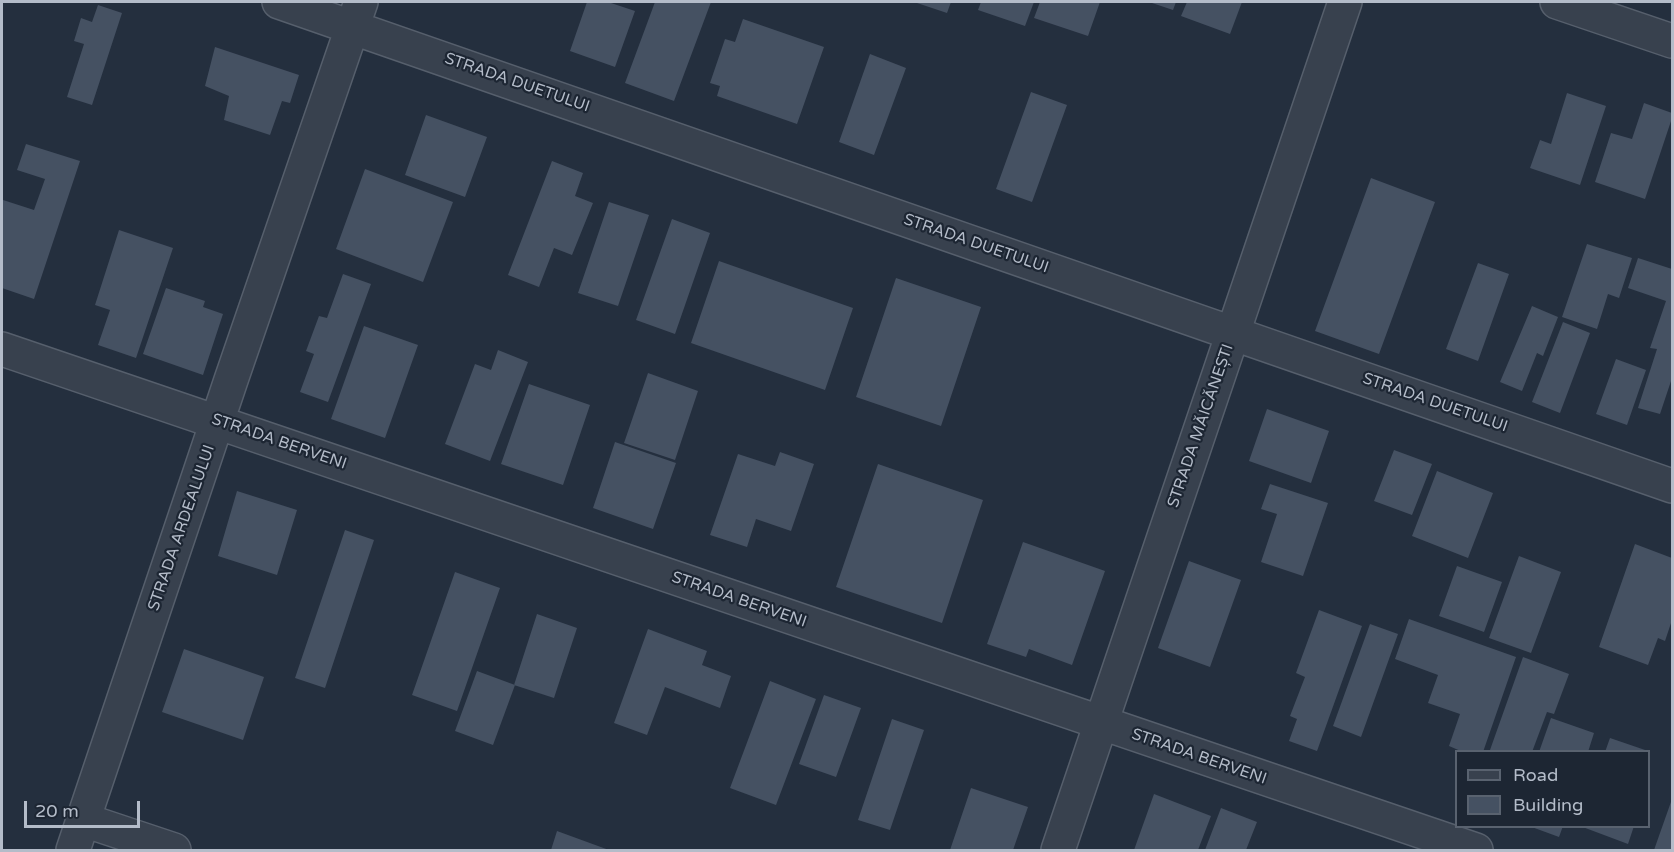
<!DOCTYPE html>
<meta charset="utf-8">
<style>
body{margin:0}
#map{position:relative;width:1674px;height:852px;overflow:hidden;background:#242f3e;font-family:"Varela Round",sans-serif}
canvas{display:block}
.frame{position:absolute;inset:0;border:3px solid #b4bcc9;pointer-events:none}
.legend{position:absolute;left:1455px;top:750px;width:195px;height:78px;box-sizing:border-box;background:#1d2633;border:2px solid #59626f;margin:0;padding:8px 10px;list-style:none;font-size:18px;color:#b4bcc9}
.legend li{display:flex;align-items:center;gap:12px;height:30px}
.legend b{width:30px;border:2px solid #59626f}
.scale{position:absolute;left:24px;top:801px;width:116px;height:27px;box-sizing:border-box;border:3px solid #b4bcc9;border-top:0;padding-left:8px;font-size:18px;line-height:21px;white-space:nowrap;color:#b4bcc9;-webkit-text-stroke:4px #1d2633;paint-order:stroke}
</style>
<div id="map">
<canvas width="1674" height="852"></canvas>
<div class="frame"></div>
<ul class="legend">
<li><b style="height:8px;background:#38414e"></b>Road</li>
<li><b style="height:16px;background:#455162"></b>Building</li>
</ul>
<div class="scale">20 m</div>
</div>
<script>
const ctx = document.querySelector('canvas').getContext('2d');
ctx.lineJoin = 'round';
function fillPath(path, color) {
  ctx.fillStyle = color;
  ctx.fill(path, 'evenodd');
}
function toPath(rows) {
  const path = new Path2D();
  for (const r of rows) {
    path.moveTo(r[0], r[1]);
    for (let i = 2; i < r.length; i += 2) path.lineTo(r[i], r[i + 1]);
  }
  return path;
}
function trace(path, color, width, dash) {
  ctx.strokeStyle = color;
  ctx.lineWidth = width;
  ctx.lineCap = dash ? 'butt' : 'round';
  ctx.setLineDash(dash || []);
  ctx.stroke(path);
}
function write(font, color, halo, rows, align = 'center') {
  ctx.font = font + ' "Varela Round",sans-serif';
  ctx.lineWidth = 4.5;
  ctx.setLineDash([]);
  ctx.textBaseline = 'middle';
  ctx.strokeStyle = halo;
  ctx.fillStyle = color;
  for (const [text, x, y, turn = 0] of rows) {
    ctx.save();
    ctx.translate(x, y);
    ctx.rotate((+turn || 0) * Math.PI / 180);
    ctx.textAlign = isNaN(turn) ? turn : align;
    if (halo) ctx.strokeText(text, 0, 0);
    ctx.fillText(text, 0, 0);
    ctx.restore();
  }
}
const building = toPath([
 [587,2,608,2,635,11,615,67,570,51],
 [655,2,711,2,674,101,625,83],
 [914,2,951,2,947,13],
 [981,2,1034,2,1025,26,978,10],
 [1040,2,1100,2,1088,36,1034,18],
 [1149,2,1176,2,1173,10],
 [1187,2,1242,2,1230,34,1181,16],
 [98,5,122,13,92,105,67,97,84,44,74,41,81,18,92,22],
 [743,19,824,47,797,124,717,96,720,86,710,83,725,39,735,42],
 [215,47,299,75,290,103,282,101,270,135,224,120,229,96,205,86],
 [870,54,906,68,874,155,839,142],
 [1031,92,1067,105,1032,202,996,189],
 [1567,93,1606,106,1580,185,1530,168,1540,140,1551,144],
 [1644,103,1672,113,1672,118,1645,199,1595,182,1611,133,1632,139],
 [426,115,487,137,465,197,405,175],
 [26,144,80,161,34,299,2,288,2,206,3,200,34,210,45,179,17,170],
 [552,161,583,173,575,196,593,203,572,255,554,248,539,287,508,275],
 [365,169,453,202,423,282,336,249],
 [1371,178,1435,202,1379,354,1315,331],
 [609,202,649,215,618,306,578,293],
 [672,219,710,233,675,334,636,320],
 [119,230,173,248,136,358,98,345,110,310,95,305],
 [1587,244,1632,258,1619,298,1608,294,1597,329,1562,317],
 [1638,258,1672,269,1672,378,1660,414,1638,408,1657,349,1650,348,1666,301,1628,288],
 [719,261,853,308,825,390,691,343],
 [1478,263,1509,274,1478,361,1446,349],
 [343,274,371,284,328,402,300,392,314,354,306,351,319,316,327,318],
 [896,278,981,307,941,426,856,397],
 [166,288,205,301,203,307,223,314,203,375,143,354],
 [1532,306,1558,317,1543,356,1537,353,1522,391,1500,382],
 [1563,322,1590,333,1560,413,1532,402],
 [364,326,418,345,385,438,331,419],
 [498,350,528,362,490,461,445,444,475,364,491,370],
 [1616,359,1646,370,1627,425,1596,414],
 [648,373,698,391,675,460,624,443],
 [529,384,590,405,563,485,501,464],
 [1267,409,1329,431,1311,483,1249,461],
 [615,442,676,463,653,529,593,508],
 [1394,450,1432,464,1412,515,1374,501],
 [780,452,814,464,791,531,756,519,747,547,710,535,738,454,775,466],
 [878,464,983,500,942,623,836,587],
 [1437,471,1493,493,1468,558,1412,536],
 [1270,484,1328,503,1303,576,1261,562,1277,514,1261,509],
 [237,491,297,510,277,575,218,556],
 [345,530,374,540,325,688,295,678],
 [1023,542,1105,571,1072,665,1029,649,1026,657,987,644],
 [1635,544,1672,558,1672,620,1665,641,1658,638,1648,665,1599,647],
 [1519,556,1561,572,1531,653,1489,638],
 [1189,561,1241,580,1210,667,1158,648],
 [1457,566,1502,582,1484,632,1439,616],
 [455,572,500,588,457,711,412,695],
 [1319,610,1362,626,1317,751,1289,741,1297,719,1290,716,1305,677,1296,673],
 [537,614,577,628,554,698,514,685],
 [1409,619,1516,657,1483,752,1463,752,1449,746,1460,714,1428,703,1438,675,1395,659],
 [1370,624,1398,634,1361,737,1333,726],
 [648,629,707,651,702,665,731,676,720,708,665,687,647,735,614,723],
 [184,649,264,677,243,740,162,712],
 [1523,657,1569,674,1554,714,1547,712,1532,752,1493,752,1490,750],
 [477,671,515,685,493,745,455,731],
 [770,681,816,699,776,805,730,788],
 [824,695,861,708,836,777,799,764],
 [1551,718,1594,733,1588,752,1539,752],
 [892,719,924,730,890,830,858,820],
 [1610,738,1648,751,1648,752,1605,752],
 [971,788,1028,807,1013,850,950,850],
 [1154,794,1211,816,1198,850,1134,850],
 [1672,799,1672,850,1654,850],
 [1221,808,1257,822,1246,850,1205,850],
 [1529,826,1563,826,1559,837],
 [1580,826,1634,826,1628,844],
 [557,831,609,850,551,850]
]);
const street = toPath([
 [279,2,1672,486],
 [1557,2,1672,41],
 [2,349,1476,850],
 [84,820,174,850],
 [73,850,231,380,361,2],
 [1058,850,1345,2]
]);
const streetNames = [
 ["STRADA DUETULUI",517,83,19],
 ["STRADA DUETULUI",976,244,19],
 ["STRADA DUETULUI",1435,403,19],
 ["STRADA MĂICĂNEȘTI",1201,426,-71],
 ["STRADA BERVENI",279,442,19],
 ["STRADA ARDEALULUI",182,528,-71],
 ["STRADA BERVENI",739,600,19],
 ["STRADA BERVENI",1199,757,19]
];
fillPath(building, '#455162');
trace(street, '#565f6c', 36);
trace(street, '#38414e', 33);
write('16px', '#b4bcc9', '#1d2633', streetNames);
</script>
